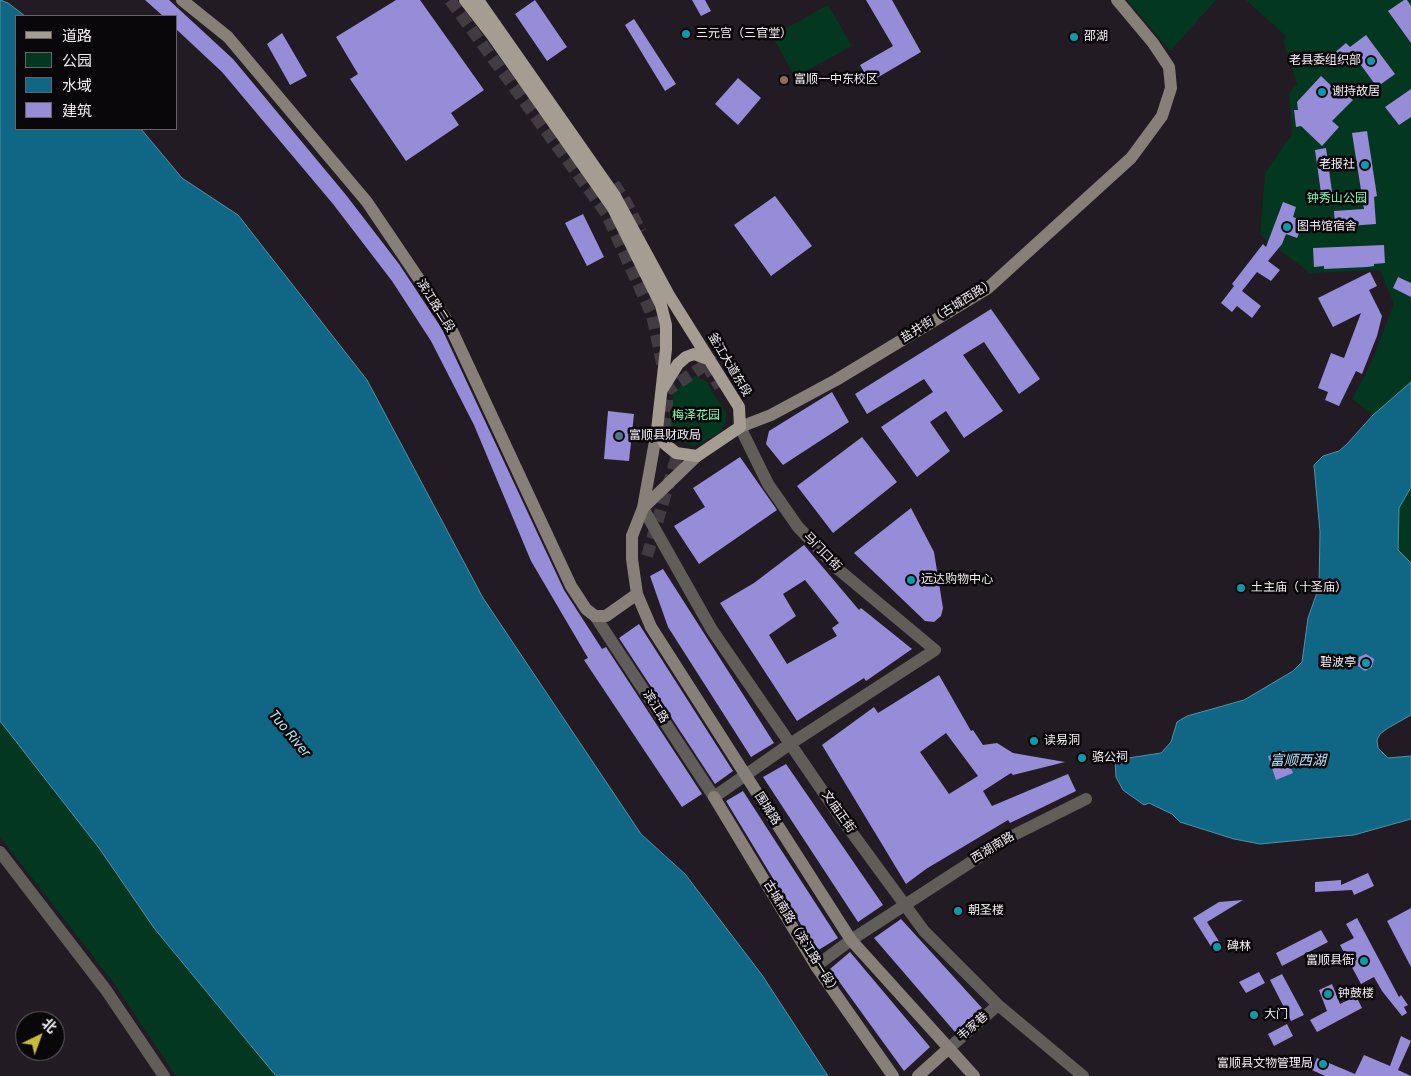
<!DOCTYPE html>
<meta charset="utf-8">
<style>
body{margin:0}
#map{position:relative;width:1411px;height:1076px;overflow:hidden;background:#231b23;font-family:Roboto,"Noto Sans SC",sans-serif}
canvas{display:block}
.legend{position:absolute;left:15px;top:15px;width:162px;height:115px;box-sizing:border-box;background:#0a070a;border:1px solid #686368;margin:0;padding:6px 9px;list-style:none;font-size:15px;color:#f4eef4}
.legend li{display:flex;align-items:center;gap:10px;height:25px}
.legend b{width:25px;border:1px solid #686368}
.north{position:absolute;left:15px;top:1011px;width:50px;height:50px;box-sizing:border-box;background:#0a070a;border:1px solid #686368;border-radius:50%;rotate:42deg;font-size:14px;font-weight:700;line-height:20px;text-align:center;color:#f4eef4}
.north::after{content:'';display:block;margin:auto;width:18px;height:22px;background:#c9bb3a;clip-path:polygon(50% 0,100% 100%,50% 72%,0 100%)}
</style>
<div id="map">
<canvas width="1411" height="1076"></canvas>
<ul class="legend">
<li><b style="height:6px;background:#a59c92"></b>道路</li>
<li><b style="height:14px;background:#04371f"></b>公园</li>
<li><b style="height:14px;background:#106785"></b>水域</li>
<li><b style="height:14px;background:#978cd8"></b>建筑</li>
</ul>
<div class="north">北</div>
</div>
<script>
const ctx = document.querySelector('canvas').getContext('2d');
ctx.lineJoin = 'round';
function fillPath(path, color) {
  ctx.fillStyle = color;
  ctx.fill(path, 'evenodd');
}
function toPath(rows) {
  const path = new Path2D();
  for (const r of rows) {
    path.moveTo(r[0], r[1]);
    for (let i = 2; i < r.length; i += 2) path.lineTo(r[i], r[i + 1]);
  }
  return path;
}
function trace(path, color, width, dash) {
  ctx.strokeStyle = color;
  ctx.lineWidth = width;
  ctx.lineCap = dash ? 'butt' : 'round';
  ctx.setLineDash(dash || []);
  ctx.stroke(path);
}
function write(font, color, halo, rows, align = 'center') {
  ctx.font = font + ' Roboto,"Noto Sans SC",sans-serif';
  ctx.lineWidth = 5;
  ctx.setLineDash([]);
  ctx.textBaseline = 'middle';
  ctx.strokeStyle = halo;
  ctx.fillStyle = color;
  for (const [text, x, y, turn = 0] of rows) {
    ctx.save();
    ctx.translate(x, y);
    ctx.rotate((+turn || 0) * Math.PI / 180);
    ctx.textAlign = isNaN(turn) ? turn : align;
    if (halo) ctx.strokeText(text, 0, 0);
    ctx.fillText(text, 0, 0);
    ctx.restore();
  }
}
const green = toPath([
 [1127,0,1216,0,1170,51],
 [1246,0,1411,0,1411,382,1373,415,1352,399,1369,368,1394,304,1380,270,1310,273,1260,235,1265,173,1292,134,1289,94,1297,84,1283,40,1286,36],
 [828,5,852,46,795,77,772,36],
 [696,376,706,381,726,413,726,422,719,433,695,446,680,441,672,432,669,415,673,396,686,378],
 [1411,487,1411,563,1398,550,1399,508],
 [0,721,99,848,154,928,276,1076,176,1076,113,982,0,837]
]);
const water = toPath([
 [0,0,8,3,25,16,16,16,16,129,141,129,182,178,238,215,367,380,483,598,641,834,685,874,762,975,828,1076,276,1076,154,928,99,848,0,721,0,0],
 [1411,382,1411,487,1399,508,1398,550,1411,563,1411,715,1388,728,1380,734,1377,740,1378,748,1388,758,1411,756,1411,819,1354,835,1260,844,1234,839,1180,822,1172,814,1149,803,1144,805,1123,790,1116,777,1115,760,1161,753,1171,742,1177,722,1187,716,1244,700,1293,671,1302,662,1308,618,1319,587,1320,532,1314,465,1323,456,1339,451,1347,444,1373,415,1411,382]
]);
const building = toPath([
 [145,0,169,0,233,59,346,195,399,264,442,329,564,590,602,649,606,647,702,794,682,807,584,660,588,658,531,561,474,425,431,341,392,281,333,204,222,72,176,29,176,16,163,16],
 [396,0,420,0,484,90,451,113,459,125,406,161,350,79,358,74,336,37],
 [535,0,567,47,547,61,515,14],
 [692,0,705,0,711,11,701,16],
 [866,0,892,0,921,52,870,82,860,65,893,46],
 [1404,0,1407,0,1411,6,1411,43,1388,11],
 [634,19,676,84,665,91,625,25],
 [282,33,307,76,290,85,267,44],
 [1366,35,1395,74,1377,87,1352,53,1332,68,1326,60,1346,43,1350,47],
 [1321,76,1340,94,1343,90,1353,100,1332,121,1339,127,1322,146,1301,126,1296,127,1294,110,1298,110,1297,102],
 [738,78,761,98,738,125,715,104],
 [1411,89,1411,117,1399,125,1385,107],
 [1367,131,1377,196,1374,197,1376,224,1335,227,1334,211,1364,209,1352,133],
 [1326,148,1333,199,1322,200,1315,150],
 [775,196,812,246,771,276,734,225],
 [1283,202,1296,207,1293,217,1304,221,1297,238,1286,234,1282,244,1268,261,1280,270,1271,281,1257,272,1242,291,1261,306,1252,318,1237,306,1232,312,1221,303,1234,286,1232,284,1263,244,1266,247],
 [583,214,604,257,587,266,565,223],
 [1384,245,1385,263,1374,264,1374,266,1367,267,1324,269,1324,266,1314,267,1313,248],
 [1370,272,1377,286,1369,290,1382,316,1377,336,1362,374,1356,371,1339,406,1325,400,1328,392,1318,388,1331,353,1344,358,1361,313,1333,327,1318,298],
 [1398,277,1411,283,1411,297,1393,288],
 [991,309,1040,379,1019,394,984,342,963,355,1003,411,964,438,946,411,930,422,950,451,917,477,881,427,933,392,924,379,867,414,855,394],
 [832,392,849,422,783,465,766,444,769,431],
 [608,411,634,414,629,461,604,459],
 [862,437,897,482,833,533,797,486],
 [740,457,777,510,699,564,674,526,705,507,693,488],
 [911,508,934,552,943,608,941,616,934,622,925,621,854,553],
 [804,545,859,610,861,608,912,649,866,681,864,678,797,721,720,603,754,583],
 [805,580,839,623,832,628,837,636,787,664,769,635,796,616,783,594],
 [663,569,774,743,751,757,668,627,650,576],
 [639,624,733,771,715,784,619,638],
 [1366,654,1374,659,1372,667,1365,671,1358,666,1359,657],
 [939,675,971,731,973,730,983,745,997,743,1013,753,1065,762,1013,775,1011,773,983,791,992,806,1068,774,1076,791,1010,823,1008,820,926,869,906,884,822,745,874,707,878,713],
 [946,733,978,776,949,794,920,752],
 [1284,751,1293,773,1276,780,1268,756],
 [786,764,883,905,858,922,763,777],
 [743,791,838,938,817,951,726,801],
 [1368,873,1374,886,1354,895,1352,890,1315,892,1315,882,1341,880,1341,885],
 [1243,900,1207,922,1220,943,1212,948,1193,918,1219,902],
 [1411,908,1411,967,1387,921],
 [1357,918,1399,997,1401,995,1408,1005,1404,1007,1407,1013,1402,1016,1382,991,1374,977,1361,984,1340,945,1354,938,1346,924],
 [901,919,982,1008,955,1032,874,938],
 [1321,930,1328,942,1282,966,1276,953],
 [850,952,930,1047,904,1071,830,969],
 [1259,972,1265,983,1246,993,1239,982],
 [1282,974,1304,1015,1291,1021,1270,980],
 [1332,984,1340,1004,1356,996,1362,1008,1317,1032,1310,1020,1327,1011,1319,990],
 [1287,1024,1293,1036,1274,1046,1268,1034],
 [1401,1036,1411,1041,1398,1070,1411,1076,1325,1076,1312,1070,1317,1058,1355,1074,1364,1055,1390,1066]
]);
const streetTunnel = toPath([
 [450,0,606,213,652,315,663,368],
 [614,184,626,202,641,232],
 [697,349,720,387],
 [671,444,664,439,668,390,705,365],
 [647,556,679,449]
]);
const street = toPath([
 [643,508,712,630,839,815,924,931,998,1005,1083,1076],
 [595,616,714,797,790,744,935,650,839,570,798,527,768,484,740,427],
 [0,852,106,990,164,1076],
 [816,966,851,940,1008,838,1086,799],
 [948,1049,998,1005]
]);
const secondary = toPath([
 [182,0,228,37,367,202,448,322,571,586,586,609,595,616,606,616,637,594],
 [740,427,771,415,836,380,988,288,1131,158,1162,116,1171,88,1169,67,1153,43,1117,0],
 [657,430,643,508,632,536,632,559,637,594,651,627,851,940,974,1076],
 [643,508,697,456],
 [714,797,816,966,893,1076],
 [918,1076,948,1049]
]);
const primary = toPath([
 [465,0,492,35,613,208,661,305,666,325,666,349,657,430,665,444,676,453,697,456,740,427,739,407,670,297,615,196,478,0],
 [663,388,678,364,686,357,694,354,710,360]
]);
const markers = [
 [686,34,5,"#0f9aa8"],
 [1074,37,5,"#0f9aa8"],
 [1371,61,5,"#0f9aa8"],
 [784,80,5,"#8d6e63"],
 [1322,92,5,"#0f9aa8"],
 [1365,165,5,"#0f9aa8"],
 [1287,227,5,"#0f9aa8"],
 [619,436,5,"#5c6f8a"],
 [911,580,5,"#0f9aa8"],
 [1241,588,5,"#0f9aa8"],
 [1366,663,5,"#0f9aa8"],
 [1034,741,5,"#0f9aa8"],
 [1082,758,5,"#0f9aa8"],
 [958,911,5,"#0f9aa8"],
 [1217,947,5,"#0f9aa8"],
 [1364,961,5,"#0f9aa8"],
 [1328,994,5,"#0f9aa8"],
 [1254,1015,5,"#0f9aa8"],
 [1323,1064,5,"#0f9aa8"]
];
const poiNames = [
 ["三元宫（三官堂）",696,34],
 ["邵湖",1084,37],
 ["老县委组织部",1361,61,"right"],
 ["富顺一中东校区",794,80],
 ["谢持故居",1332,92],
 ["老报社",1355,165,"right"],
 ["图书馆宿舍",1297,227],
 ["富顺县财政局",629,436],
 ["远达购物中心",921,580],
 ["土主庙（十圣庙）",1251,588],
 ["碧波亭",1356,663,"right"],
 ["读易洞",1044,741],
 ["骆公祠",1092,758],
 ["朝圣楼",968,911],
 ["碑林",1227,947],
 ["富顺县衙",1354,961,"right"],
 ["钟鼓楼",1338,994],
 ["大门",1264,1015],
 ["富顺县文物管理局",1313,1064,"right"]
];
const parkNames = [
 ["钟秀山公园",1337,199],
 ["梅泽花园",696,416]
];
const streetNames = [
 ["滨江路二段",435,306,58],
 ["盐井街（古城西路）",948,311,-32],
 ["釜江大道东段",729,365,59],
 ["马门口街",822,552,46],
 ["滨江路",655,707,57],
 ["围城路",767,809,57],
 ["文庙正街",838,812,55],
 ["西湖南路",993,848,-31],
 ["古城南路（滨江路一段）",801,938,58],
 ["韦家巷",973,1027,-41]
];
const waterNames = [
 ["Tuo River",289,734,50],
 ["富顺西湖",1298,761]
];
fillPath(green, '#04371f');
fillPath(water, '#106785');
trace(water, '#5490a6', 1);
fillPath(building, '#978cd8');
trace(streetTunnel, '#423b42', 12, [12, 6]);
trace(street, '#615d58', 12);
trace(secondary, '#878079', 12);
trace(primary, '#a59c92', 12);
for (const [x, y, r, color] of markers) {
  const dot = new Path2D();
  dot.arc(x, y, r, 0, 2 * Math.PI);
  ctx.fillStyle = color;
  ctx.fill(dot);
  trace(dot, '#0a070a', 2);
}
write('12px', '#f4eef4', '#0a070a', poiNames, 'left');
write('12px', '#85f9b7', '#0a070a', parkNames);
write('12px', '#f4eef4', '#0a070a', streetNames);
write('italic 14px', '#b1e0f5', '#0a070a', waterNames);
</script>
